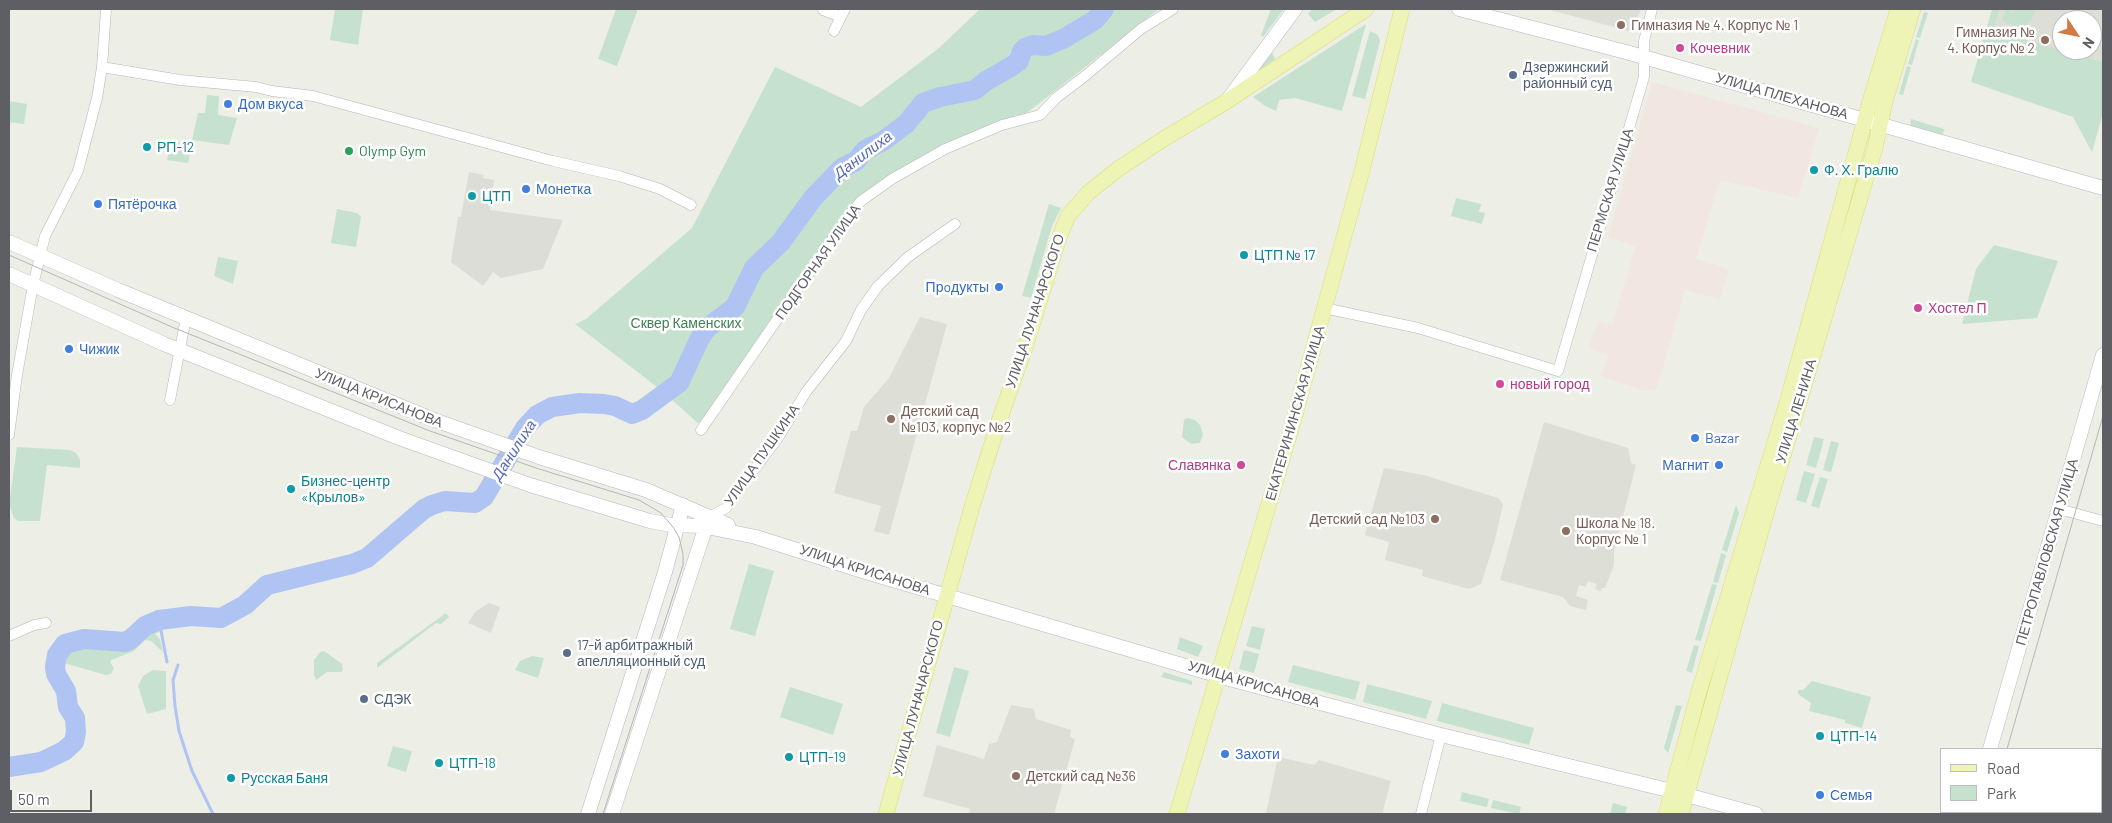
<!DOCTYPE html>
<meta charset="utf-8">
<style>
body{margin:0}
#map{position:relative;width:2112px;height:823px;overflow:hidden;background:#edeee6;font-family:Barlow,sans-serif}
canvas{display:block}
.frame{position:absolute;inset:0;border:10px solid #5e5f64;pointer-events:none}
.legend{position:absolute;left:1940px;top:748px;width:162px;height:65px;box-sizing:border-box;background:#fff;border:1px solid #bfbfc1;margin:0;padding:6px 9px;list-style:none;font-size:15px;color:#5e5f64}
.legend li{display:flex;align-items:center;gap:10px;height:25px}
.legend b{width:25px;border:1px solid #bfbfc1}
.north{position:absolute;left:2052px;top:10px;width:50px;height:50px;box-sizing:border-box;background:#fff;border:1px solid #bfbfc1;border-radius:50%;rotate:124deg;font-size:14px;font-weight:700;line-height:20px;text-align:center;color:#5e5f64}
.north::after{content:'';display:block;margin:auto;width:18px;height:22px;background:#d27948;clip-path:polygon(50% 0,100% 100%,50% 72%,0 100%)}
.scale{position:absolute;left:10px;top:790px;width:82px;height:22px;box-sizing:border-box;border:2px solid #5e5f64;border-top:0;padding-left:6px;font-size:15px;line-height:18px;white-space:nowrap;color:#5e5f64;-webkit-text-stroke:4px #fff;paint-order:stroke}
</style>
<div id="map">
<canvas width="2112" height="823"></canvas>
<div class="frame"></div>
<ul class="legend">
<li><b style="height:6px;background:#edf4b5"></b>Road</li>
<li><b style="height:14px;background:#c6e2ce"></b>Park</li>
</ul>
<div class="north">N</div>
<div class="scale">50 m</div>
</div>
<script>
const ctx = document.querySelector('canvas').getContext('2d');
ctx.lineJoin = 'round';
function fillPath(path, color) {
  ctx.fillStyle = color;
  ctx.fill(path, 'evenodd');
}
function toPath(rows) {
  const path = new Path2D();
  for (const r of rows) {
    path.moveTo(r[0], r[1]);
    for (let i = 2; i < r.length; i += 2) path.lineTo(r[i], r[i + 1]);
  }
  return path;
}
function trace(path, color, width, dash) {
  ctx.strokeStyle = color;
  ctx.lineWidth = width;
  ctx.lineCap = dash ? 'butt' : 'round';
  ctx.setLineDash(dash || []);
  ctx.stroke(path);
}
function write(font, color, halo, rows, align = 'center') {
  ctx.font = font + ' Barlow,sans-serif';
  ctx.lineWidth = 5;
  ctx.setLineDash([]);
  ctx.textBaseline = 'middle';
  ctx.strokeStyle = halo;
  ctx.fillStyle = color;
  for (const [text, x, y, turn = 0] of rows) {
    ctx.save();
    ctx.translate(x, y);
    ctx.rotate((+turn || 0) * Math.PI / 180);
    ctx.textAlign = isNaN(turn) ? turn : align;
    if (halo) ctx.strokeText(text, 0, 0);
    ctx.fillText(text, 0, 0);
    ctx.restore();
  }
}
const industrial = toPath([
 [469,172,484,175,483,178,494,180,490,210,563,220,543,269,501,278,493,272,483,286,451,262,458,217,461,217],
 [489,603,500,607,491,633,468,623,475,612]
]);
const education = toPath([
 [1546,9,1641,9,1633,32],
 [2000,9,2103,9,2103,62,1993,30],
 [2062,20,2092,20,2092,50,2062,50],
 [920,317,947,324,889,535,874,531,881,506,834,493,851,431,857,431,864,407,889,378],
 [1544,422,1628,448,1631,463,1636,465,1614,552,1614,565,1605,588,1602,588,1601,591,1595,589,1597,584,1588,581,1586,587,1579,585,1576,596,1588,600,1586,610,1570,606,1563,597,1500,580],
 [1384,468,1424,475,1449,483,1498,498,1503,504,1495,540,1481,584,1469,589,1422,576,1423,570,1385,560,1389,542,1365,535],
 [1011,705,1034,709,1036,719,1071,730,1070,737,1075,739,1054,814,969,814,970,809,923,796,937,745,984,759,989,744,997,742],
 [1278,757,1314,765,1319,760,1391,781,1382,814,1266,814]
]);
const medical = toPath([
 [1652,82,1819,128,1798,198,1720,180,1696,259,1729,269,1720,299,1685,290,1657,388,1645,391,1601,376,1608,355,1589,348,1598,321,1612,325,1636,246,1608,237]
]);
const green = toPath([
 [335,9,363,9,358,45,330,40],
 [616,9,638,9,617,66,598,59],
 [980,9,1159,9,1023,116,1015,115,1014,119,982,128,922,156,858,198,699,424,661,390,575,324,586,319,692,228,775,67,861,107,939,48],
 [1271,9,1284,9,1263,37,1261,35],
 [1301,9,1304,9,1272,52,1275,59,1253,75],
 [1312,9,1337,9,1315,22,1308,14],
 [1992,9,2000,9,1993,30,2103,62,2103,113,2092,152,2073,117,1971,82],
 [2006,9,2012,9,2010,13,2017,9,2036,9,2031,21,2024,26,2019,27,2002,21],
 [1924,12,1928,13,1920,38,1916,37],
 [1366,24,1342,111,1295,98,1279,100,1276,111,1265,106,1253,97],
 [1370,31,1378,35,1380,41,1365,99,1352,96],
 [1916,39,1919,40,1912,65,1908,64],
 [1907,66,1911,67,1903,95,1899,94],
 [207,95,219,96,218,115,237,118,229,145,192,140,198,113,205,113],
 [9,101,27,104,24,124,9,122],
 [1911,119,1944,129,1943,135,1910,126],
 [170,141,192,145,188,163,167,160],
 [1456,198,1481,204,1479,212,1485,213,1482,224,1451,216],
 [1049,204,1061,208,1052,226,1031,298,1022,296],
 [337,209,357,213,361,217,356,247,331,243],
 [1994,245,2058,261,2037,318,1962,324,1976,269],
 [218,257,238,261,233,284,214,276],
 [1187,418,1195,420,1200,425,1203,434,1200,443,1191,444,1182,437,1184,420],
 [1814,437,1824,439,1816,468,1806,465],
 [1831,441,1839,443,1831,472,1823,470],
 [17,447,70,450,76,453,80,460,80,468,47,465,40,521,18,521,14,518,9,504],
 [1804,471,1815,474,1806,503,1796,500],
 [1820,477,1828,479,1819,508,1811,506],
 [1736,505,1739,513,1727,552,1722,550],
 [1721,553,1726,555,1718,583,1713,582],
 [749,564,774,571,755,636,730,629],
 [1712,584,1717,585,1701,641,1695,640],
 [446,613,449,617,441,624,436,623,377,668,377,663],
 [157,623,160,631,155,634,160,639,163,652,151,641,145,640,134,651,111,660,110,662,114,668,111,674,106,675,57,661,64,648,72,643,88,641,125,644,132,640,147,626],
 [1252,626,1265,629,1260,650,1246,646],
 [1180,637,1203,646,1198,657,1177,649],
 [1694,645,1699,646,1692,673,1686,671],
 [1244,650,1259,654,1254,673,1239,669],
 [324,651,342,664,343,670,341,672,327,672,316,680,314,674,314,660,320,652],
 [532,656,544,658,538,678,515,670,520,661],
 [1293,665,1360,682,1355,700,1288,682],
 [954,667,969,671,950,737,936,733],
 [153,670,166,671,166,709,147,714,138,686,143,676],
 [1164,672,1192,681,1192,685,1161,677],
 [1812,681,1871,697,1862,728,1845,723,1845,720,1809,711,1811,703,1798,694,1798,690,1803,690],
 [1367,684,1432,701,1426,719,1363,702],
 [790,687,843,704,833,735,780,717],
 [1442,703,1534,728,1529,745,1437,721],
 [1676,705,1682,706,1668,753,1664,748],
 [393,746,412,751,406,772,387,766],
 [1462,792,1489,799,1487,807,1460,801],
 [1493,800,1521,807,1519,814,1491,808],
 [1613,803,1627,807,1625,814,1610,814]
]);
const stream = toPath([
 [159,620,167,662],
 [178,665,173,680,175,706,179,731,192,771,213,814]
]);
const river = toPath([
 [9,767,41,762,64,751,74,742,76,732,75,718,68,707,66,691,56,674,55,667,57,655,65,644,84,639,125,642,131,639,145,626,159,620,191,616,221,618,245,605,267,585,352,564,367,558,424,509,432,505,445,501,475,503,484,497,525,428,537,415,552,407,580,403,604,404,615,406,632,414,642,410,679,383,700,338,707,328,735,307,754,268,781,242,813,198,842,168,856,161,865,150,883,141,906,124,923,103,940,97,975,90,986,81,1012,66,1019,61,1022,51,1025,48,1033,45,1046,46,1063,39,1095,20,1104,9]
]);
const street = toPath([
 [823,10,841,17],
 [834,31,845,9],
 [102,67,180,80,256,87,272,91,313,96,553,161,619,176,660,189,691,205],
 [1324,308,1418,328,1558,371,1644,77,1644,41,1652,9],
 [170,400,186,318],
 [701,430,847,218,861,201,892,179,945,149,1002,125,1040,115,1056,98,1085,76,1141,29,1173,9],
 [9,435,17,375,33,285,45,236,78,171,97,98,102,67,106,9],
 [2059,509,2103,521],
 [709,517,726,508,734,496,778,438,806,392,846,341,861,310,878,286,908,257,955,224],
 [9,636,34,625,46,623],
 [1421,814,1441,735]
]);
const secondary = toPath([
 [1459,9,1626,52,2103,188],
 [1230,97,1295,9],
 [9,242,118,290,434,420,539,457,646,490,728,525],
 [9,274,164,344,399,438,530,485,650,521,671,525,702,526,756,537,869,573,1233,680,1441,735,1672,791,1756,814],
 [1990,749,2103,355],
 [588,814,665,572,683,505],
 [612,814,708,520],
 [1972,814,1972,812]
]);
const primary = toPath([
 [886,814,972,507,999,421,1026,345,1059,238,1068,216,1088,193,1118,169,1165,138,1224,103,1366,9],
 [1177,814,1292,426,1362,171,1402,9],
 [1666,814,1698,695,1788,399,1871,98,1898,9],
 [1681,814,1769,503,1875,148,1885,102,1913,9]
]);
const tram = toPath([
 [9,255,172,327,430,431,536,468,639,500,661,513,673,527,679,537,683,554,683,565,603,814],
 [2007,749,2103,416],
 [1988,814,1989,812]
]);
const markers = [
 [1621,25,5,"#8d6e63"],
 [2045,40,5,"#8d6e63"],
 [1680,48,5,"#d1479c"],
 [1513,75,5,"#5c6f8a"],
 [228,104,5,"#3f7fe0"],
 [147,147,5,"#0f9aa8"],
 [349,151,5,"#2e9e5b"],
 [1814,170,5,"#0f9aa8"],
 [526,189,5,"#3f7fe0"],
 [472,196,5,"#0f9aa8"],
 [98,204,5,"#3f7fe0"],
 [1244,255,5,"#0f9aa8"],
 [999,287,5,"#3f7fe0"],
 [1918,308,5,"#d1479c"],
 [69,349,5,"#3f7fe0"],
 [1500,384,5,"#d1479c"],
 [891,419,5,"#8d6e63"],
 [1695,438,5,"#3f7fe0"],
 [1241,465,5,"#d1479c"],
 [1719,465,5,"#3f7fe0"],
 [291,489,5,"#0f9aa8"],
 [1435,519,5,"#8d6e63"],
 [1566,531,5,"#8d6e63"],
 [567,653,5,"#5c6f8a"],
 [364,699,5,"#5c6f8a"],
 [1820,736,5,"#0f9aa8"],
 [1225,754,5,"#3f7fe0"],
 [789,757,5,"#0f9aa8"],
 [439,763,5,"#0f9aa8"],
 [1016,776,5,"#8d6e63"],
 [231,778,5,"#0f9aa8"],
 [1820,795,5,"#3f7fe0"]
];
const educationNames = [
 ["Гимназия № 4. Корпус № 1",1631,25],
 ["Гимназия №",2035,32,"right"],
 ["4. Корпус № 2",2035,48,"right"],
 ["Детский сад",901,411],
 ["№103, корпус №2",901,427],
 ["Детский сад №103",1425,519,"right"],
 ["Школа № 18.",1576,523],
 ["Корпус № 1",1576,539],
 ["Детский сад №36",1026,776]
];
const hotelNames = [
 ["Кочевник",1690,48],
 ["Хостел П",1928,308],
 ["новый город",1510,384],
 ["Славянка",1231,465,"right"]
];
const serviceNames = [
 ["Дзержинский",1523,67],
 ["районный суд",1523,83],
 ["17-й арбитражный",577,645],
 ["апелляционный суд",577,661],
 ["СДЭК",374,699]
];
const streetNames = [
 ["УЛИЦА ПЛЕХАНОВА",1782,96,16],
 ["ПЕРМСКАЯ УЛИЦА",1610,190,-73],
 ["ПОДГОРНАЯ УЛИЦА",818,262,-55],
 ["УЛИЦА ЛУНАЧАРСКОГО",1035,311,-72],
 ["УЛИЦА КРИСАНОВА",379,398,22],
 ["УЛИЦА ЛЕНИНА",1796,411,-73],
 ["ЕКАТЕРИНИНСКАЯ УЛИЦА",1295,413,-74],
 ["УЛИЦА ПУШКИНА",762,455,-55],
 ["ПЕТРОПАВЛОВСКАЯ УЛИЦА",2047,552,-74],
 ["УЛИЦА КРИСАНОВА",865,570,18],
 ["УЛИЦА КРИСАНОВА",1254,684,16],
 ["УЛИЦА ЛУНАЧАРСКОГО",918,698,-75]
];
const shopNames = [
 ["Дом вкуса",238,104],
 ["Монетка",536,189],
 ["Пятёрочка",108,204],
 ["Прoдукты",989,287,"right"],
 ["Чижик",79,349],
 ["Bazar",1705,438],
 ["Магнит",1709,465,"right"],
 ["Захоти",1235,754],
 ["Семья",1830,795]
];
const cultureNames = [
 ["РП-12",157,147],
 ["Ф. Х. Гралю",1824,170],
 ["ЦТП",482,196],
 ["ЦТП № 17",1254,255],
 ["Бизнес-центр",301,481],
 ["«Крылов»",301,497],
 ["ЦТП-14",1830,736],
 ["ЦТП-19",799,757],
 ["ЦТП-18",449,763],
 ["Русская Баня",241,778]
];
const leisureNames = [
 ["Olymp Gym",359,151]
];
const parkNames = [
 ["Сквер Каменских",686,323]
];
const waterNames = [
 ["Данилиха",863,155,-37],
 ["Данилиха",514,450,-57]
];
fillPath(industrial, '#ddddd8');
fillPath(education, '#ddded5');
fillPath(medical, '#f2e6e0');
fillPath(green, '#c6e2ce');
trace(stream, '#b0c4f4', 3);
trace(river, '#b0c4f4', 20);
trace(street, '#b6b6bb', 11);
trace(secondary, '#b7b8be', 15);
trace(primary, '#dfde6e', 16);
trace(street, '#fff', 10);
trace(secondary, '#fff', 14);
trace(primary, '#edf4b5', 15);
trace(tram, '#b6b6b7', 1);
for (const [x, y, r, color] of markers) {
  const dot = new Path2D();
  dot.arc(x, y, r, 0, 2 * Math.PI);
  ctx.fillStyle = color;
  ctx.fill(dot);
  trace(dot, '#fff', 2);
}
write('14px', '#785e54', '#fff', educationNames, 'left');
write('14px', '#b23c85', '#fff', hotelNames, 'left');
write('14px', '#4e5e75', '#fff', serviceNames, 'left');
write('14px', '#5e5f64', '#fff', streetNames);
write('14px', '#366cbe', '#fff', shopNames, 'left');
write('14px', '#0d838f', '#fff', cultureNames, 'left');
write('14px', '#27864d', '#fff', leisureNames, 'left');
write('14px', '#418055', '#fff', parkNames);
write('italic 15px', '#566ab4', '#fff', waterNames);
</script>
